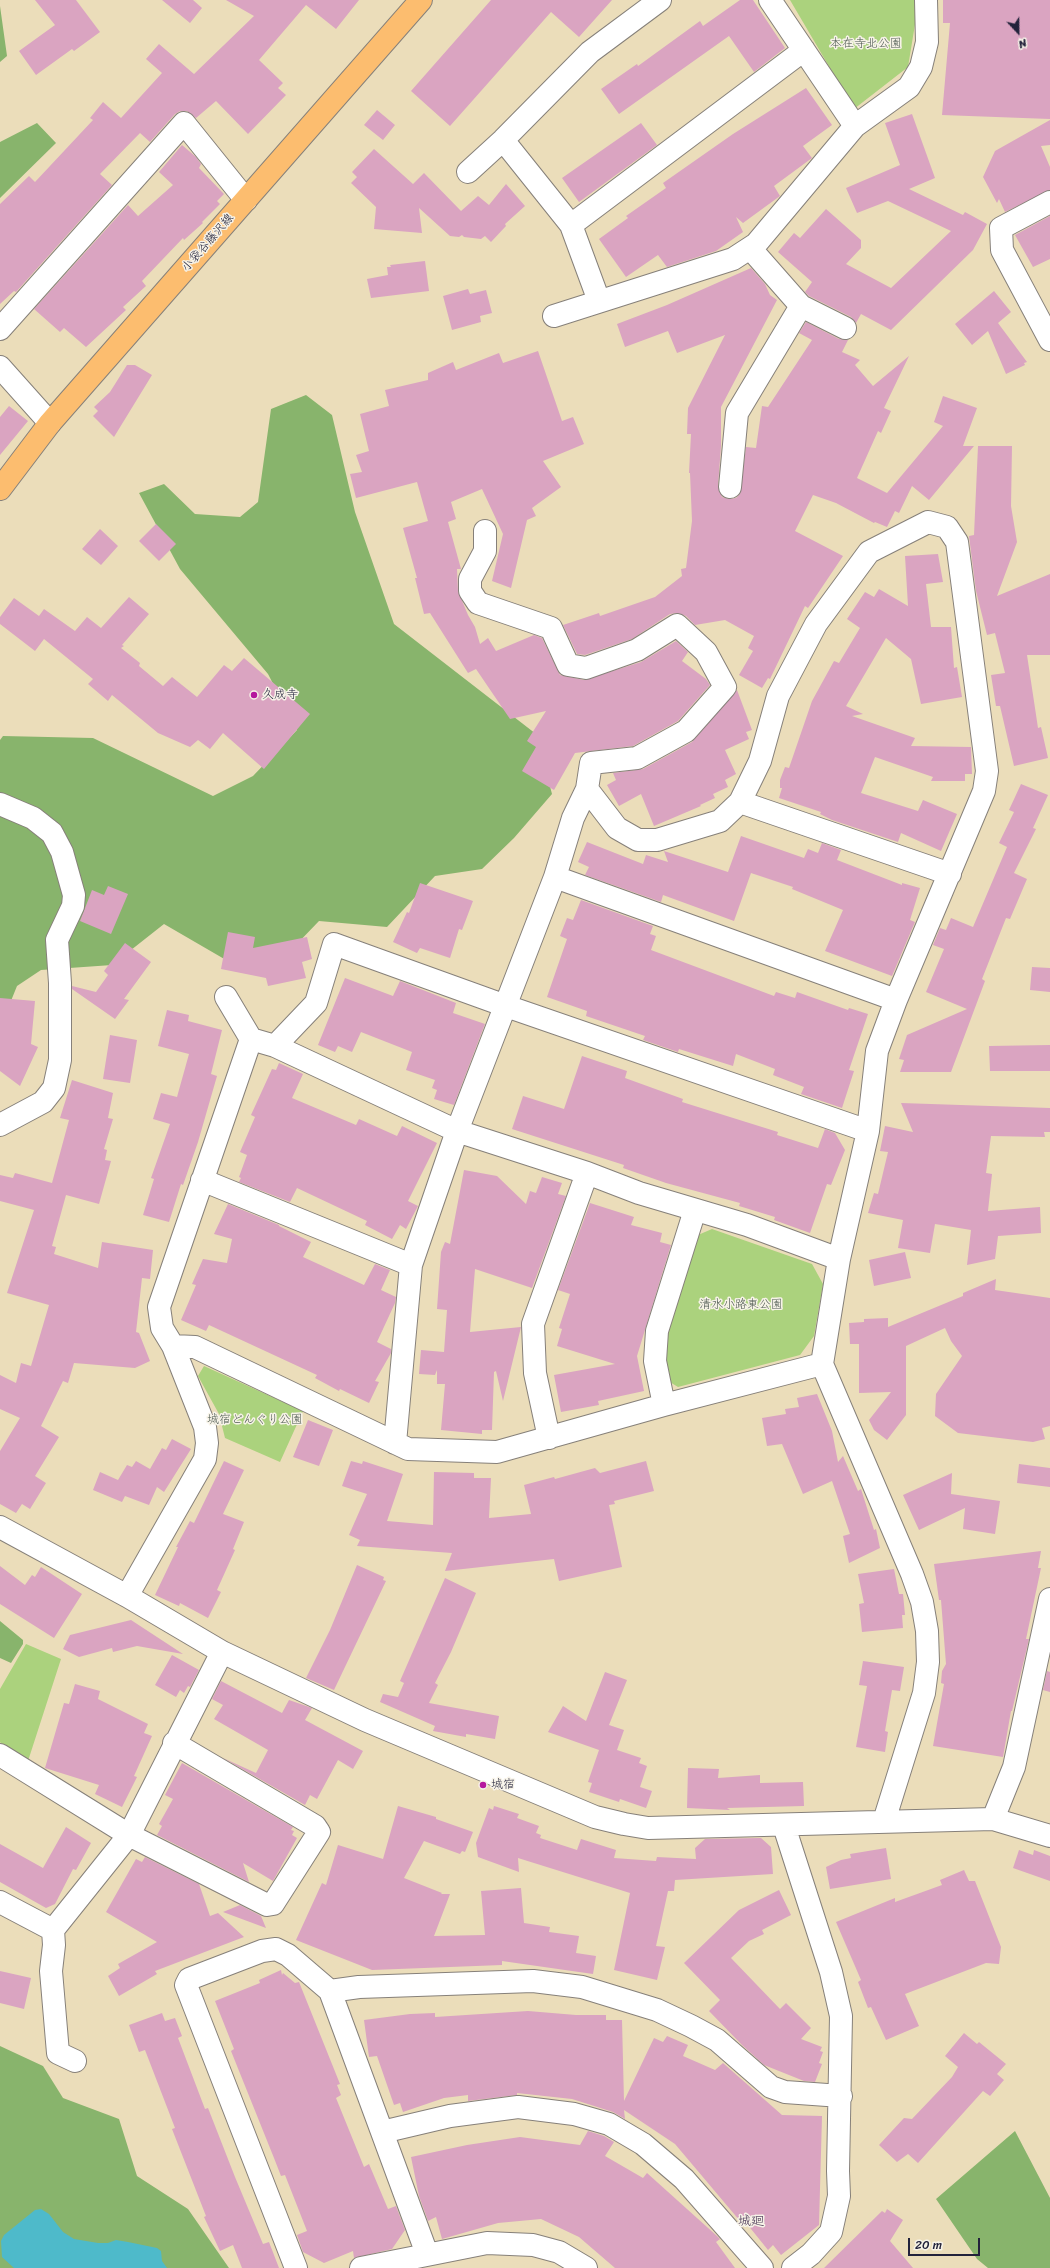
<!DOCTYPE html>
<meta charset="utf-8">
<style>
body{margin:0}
#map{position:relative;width:1050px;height:2268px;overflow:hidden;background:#ebddba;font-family:Sriracha,sans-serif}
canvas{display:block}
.north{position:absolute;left:998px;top:12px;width:40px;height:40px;-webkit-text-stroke:3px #f7f3e8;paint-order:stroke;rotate:158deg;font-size:11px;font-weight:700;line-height:16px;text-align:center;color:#22223b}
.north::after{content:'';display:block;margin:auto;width:14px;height:18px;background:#22223b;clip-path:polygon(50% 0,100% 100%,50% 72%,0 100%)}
.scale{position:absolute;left:908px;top:2238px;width:72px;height:18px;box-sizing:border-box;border:2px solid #22223b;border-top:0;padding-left:5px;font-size:12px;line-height:14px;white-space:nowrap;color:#22223b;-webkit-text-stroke:3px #f7f3e8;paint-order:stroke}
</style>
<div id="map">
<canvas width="1050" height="2268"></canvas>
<div class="north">N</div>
<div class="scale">20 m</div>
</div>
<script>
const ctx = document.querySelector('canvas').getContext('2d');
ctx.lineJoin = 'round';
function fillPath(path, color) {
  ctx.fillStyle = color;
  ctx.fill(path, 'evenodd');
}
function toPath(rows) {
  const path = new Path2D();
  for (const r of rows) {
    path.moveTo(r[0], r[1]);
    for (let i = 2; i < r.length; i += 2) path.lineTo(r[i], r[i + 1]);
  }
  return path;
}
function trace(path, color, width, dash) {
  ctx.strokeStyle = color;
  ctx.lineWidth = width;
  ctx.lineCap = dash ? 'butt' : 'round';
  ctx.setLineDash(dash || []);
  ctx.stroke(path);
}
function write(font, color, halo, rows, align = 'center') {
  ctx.font = font + ' Sriracha,"Klee One",sans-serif';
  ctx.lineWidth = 3;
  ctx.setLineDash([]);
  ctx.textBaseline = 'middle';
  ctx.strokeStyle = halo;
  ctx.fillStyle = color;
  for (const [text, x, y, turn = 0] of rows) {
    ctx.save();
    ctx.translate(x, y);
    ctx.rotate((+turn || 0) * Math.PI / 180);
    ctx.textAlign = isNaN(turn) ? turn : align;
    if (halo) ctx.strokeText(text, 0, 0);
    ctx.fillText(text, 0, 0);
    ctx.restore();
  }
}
const green = toPath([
 [790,0,919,0,908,67,854,109],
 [712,1229,812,1264,823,1284,814,1336,800,1355,678,1387,665,1379,663,1343,698,1235],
 [204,1366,303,1411,280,1462,225,1438,219,1414,198,1376],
 [26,1644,61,1659,28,1761,5,1749,0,1742,0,1689]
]);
const forest = toPath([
 [0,6,7,56,0,62],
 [37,123,56,143,0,198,0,142],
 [306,395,332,415,355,512,394,624,536,734,552,794,514,838,482,869,435,876,387,927,319,921,268,974,226,960,164,924,112,965,41,970,17,986,0,1028,0,740,3,736,93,738,213,796,253,776,297,730,268,674,180,569,139,493,164,484,195,514,240,517,258,502,271,409],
 [0,1621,23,1640,23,1644,11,1663,0,1658],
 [0,2046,43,2066,63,2098,119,2119,137,2176,188,2209,229,2268,0,2268],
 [1015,2131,1050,2198,1050,2268,988,2268,977,2259,936,2199]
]);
const water = toPath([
 [41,2209,49,2214,63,2232,74,2239,98,2243,108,2243,116,2240,128,2242,157,2248,161,2251,162,2261,167,2268,14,2268,2,2257,1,2241,4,2235,35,2210]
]);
const building = toPath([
 [35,0,76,0,100,32,74,51,72,49,36,75,19,51,55,25],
 [162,0,193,0,202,8,190,23],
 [226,0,359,0,336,29,306,5,259,60,283,83,278,88,286,95,248,134,216,101,196,118,187,111,180,111,175,114,150,142,140,133,100,174,112,185,16,292,14,291,0,304,0,204,29,176,35,182,93,120,90,118,103,102,121,118,162,73,146,59,159,44,194,74,254,16],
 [491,0,612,0,579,37,551,12,450,126,411,91],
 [740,0,753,0,785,48,754,72,729,36,619,114,601,89,637,64,638,66,700,21,703,26],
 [943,0,1050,0,1050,119,942,115,950,23,943,23],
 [806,88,832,125,803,146,812,158,774,186,780,196,743,223,736,217,743,232,716,251,667,267,658,255,626,277,599,239,628,218,626,216,666,188,663,183,733,134],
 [377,110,395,125,383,140,364,125],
 [912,114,935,178,909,189,963,215,965,212,987,224,973,250,891,330,861,314,856,323,851,317,809,296,805,292,812,282,778,252,794,233,800,238,826,209,861,240,861,248,846,264,891,288,951,231,888,201,857,213,846,188,900,165,885,123],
 [1050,120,1050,145,1041,146,1050,167,1050,190,1005,212,999,199,997,203,983,177,995,151],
 [641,123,657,145,579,202,562,178],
 [182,145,196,157,201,164,199,168,224,194,217,201,220,204,202,222,203,223,184,240,183,238,142,281,146,286,123,307,126,310,86,347,64,328,60,332,34,309,128,205,138,216,173,185,159,172],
 [374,149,413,184,424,173,461,211,478,196,489,205,506,184,525,206,505,224,506,226,491,242,485,236,481,239,464,237,462,235,459,237,450,236,419,208,422,233,374,229,376,207,351,183,357,177,352,172],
 [1050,216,1050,259,1033,267,1015,235],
 [425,261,429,291,371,298,367,279,388,275,387,267,391,267,390,265],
 [751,268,765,284,770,295,777,300,721,407,721,446,718,486,722,497,729,499,736,498,740,494,746,447,756,448,762,406,768,407,812,340,799,333,806,322,839,339,848,340,842,352,860,360,855,365,873,386,909,356,884,408,891,411,881,433,878,431,857,478,887,493,943,426,934,422,943,396,977,408,963,446,974,446,929,500,912,486,899,513,895,511,887,527,875,522,874,523,836,503,813,495,795,531,843,556,808,608,805,606,770,679,768,678,762,688,739,675,753,651,748,648,754,636,725,620,695,625,686,616,678,613,670,614,632,639,585,655,577,654,563,625,599,613,600,616,655,597,682,576,681,569,686,568,692,521,690,473,689,473,691,434,687,434,688,408,725,335,677,353,668,331,625,347,617,324,667,305],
 [468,289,470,294,486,290,492,313,480,316,481,322,452,330,443,296],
 [994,291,1011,312,998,323,1027,362,1024,363,1025,365,1006,374,988,331,972,345,955,324],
 [538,351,562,421,573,417,584,444,543,461,561,487,532,508,536,516,527,520,511,588,492,581,503,534,482,489,451,502,456,519,448,522,461,569,457,569,458,591,468,615,475,627,480,644,488,638,496,651,534,635,542,638,560,675,584,680,641,662,676,641,688,652,682,661,706,679,710,685,678,721,633,746,575,753,554,790,522,771,536,747,527,741,546,711,510,719,476,669,468,673,430,613,424,614,415,578,417,578,403,528,428,521,417,482,356,498,350,474,362,472,356,455,369,451,360,414,389,406,385,390,428,380,428,373,453,362,456,370,499,353,503,363],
 [127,365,135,365,152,375,114,437,93,416,98,411,94,407,110,392],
 [9,406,28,421,0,455,0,417],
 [978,446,1012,446,1011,506,1017,542,997,596,1050,574,1050,655,1027,655,1038,728,1041,727,1048,758,1014,766,1000,706,996,706,991,675,1005,673,995,633,987,635,976,591,971,552,969,536,974,535],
 [156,524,176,544,159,561,139,541],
 [100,529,118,546,101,565,82,549],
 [938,554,943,582,926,584,931,627,951,627,954,668,957,667,962,697,921,704,911,659,886,638,846,706,863,714,852,716,915,738,911,746,971,747,972,774,965,774,965,781,931,781,933,777,875,757,861,793,918,811,923,800,957,814,941,851,901,833,898,842,832,820,820,814,821,812,779,798,782,788,780,788,780,780,785,767,789,768,812,701,834,661,839,663,860,628,847,619,865,592,874,597,879,589,908,606,905,556],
 [129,597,149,614,122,645,124,646,121,648,140,663,139,666,163,686,172,677,197,697,224,665,232,671,244,658,310,714,264,769,223,733,210,749,198,740,190,747,158,733,112,695,108,701,88,684,93,679,44,639,35,651,0,624,0,617,14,598,39,616,44,609,75,631,87,617,101,628],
 [737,690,752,730,746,732,749,739,725,750,736,774,725,780,728,787,713,794,715,798,700,805,701,806,654,826,641,794,619,806,607,785,616,780,613,773,643,769,692,742],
 [1021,784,1048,795,1033,828,1036,829,1014,873,1027,879,1010,919,1006,918,982,979,985,981,951,1072,900,1072,904,1060,899,1059,907,1035,967,1009,926,992,944,949,933,945,940,928,946,930,951,918,973,927,1007,847,999,843,1014,812,1009,810],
 [741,836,804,858,808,849,818,853,822,843,841,850,837,860,902,885,902,883,920,888,910,920,915,922,892,976,825,951,843,910,792,889,793,887,751,873,734,921,663,895,661,902,585,875,589,867,578,862,587,842,643,864,646,855,668,862,664,851,728,872],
 [420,883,473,901,462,930,459,929,450,958,420,948,417,953,393,942,407,912,409,913],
 [108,886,128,894,111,934,80,921,92,890,104,895],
 [581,900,653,926,650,934,656,936,651,950,774,996,776,992,795,998,797,992,848,1010,849,1008,868,1014,849,1070,854,1071,842,1108,801,1094,804,1087,773,1075,775,1069,736,1054,733,1066,679,1049,678,1052,643,1040,645,1036,586,1016,587,1011,547,997,567,939,560,936,567,918,573,920],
 [228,932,255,937,253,948,307,937,312,959,302,962,306,978,268,986,266,978,221,969],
 [125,943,151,962,124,999,129,1000,115,1019,72,989,72,986,96,992,108,975,104,971],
 [1032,967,1050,968,1050,992,1030,990],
 [345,978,393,996,400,981,456,1003,453,1013,485,1024,454,1105,434,1099,437,1090,432,1088,435,1080,406,1070,412,1052,361,1032,352,1052,338,1046,335,1052,318,1045],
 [0,998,35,1001,31,1044,38,1047,20,1086,0,1071],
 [167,1010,189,1015,188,1021,222,1030,211,1074,217,1076,198,1142,183,1185,181,1184,169,1222,143,1215,154,1179,151,1178,170,1124,153,1119,161,1093,177,1097,189,1054,158,1046],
 [110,1035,137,1040,130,1083,103,1079],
 [1050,1045,1050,1071,990,1071,989,1046],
 [582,1056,627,1071,625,1078,683,1099,682,1102,778,1132,777,1135,818,1148,825,1129,835,1133,845,1150,831,1185,827,1184,810,1233,774,1220,775,1217,739,1206,740,1203,666,1183,623,1168,624,1165,512,1129,523,1096,564,1109],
 [279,1063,303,1074,292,1098,356,1125,359,1119,397,1136,402,1126,437,1143,408,1201,418,1206,406,1229,400,1225,392,1239,365,1225,367,1221,297,1188,290,1202,239,1182,241,1178,239,1177,247,1155,240,1152,255,1117,251,1115,272,1069,276,1070],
 [72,1080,113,1093,108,1118,113,1119,104,1149,107,1150,105,1160,111,1161,99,1204,66,1195,52,1246,56,1247,54,1254,98,1268,102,1242,153,1250,150,1279,142,1278,136,1332,139,1333,150,1361,135,1368,74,1363,68,1383,63,1381,41,1426,59,1437,35,1476,46,1483,30,1509,22,1504,16,1513,0,1504,0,1451,20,1418,0,1409,0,1375,16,1383,21,1363,31,1366,49,1305,7,1293,34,1210,0,1201,0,1175,13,1178,15,1173,52,1183,69,1120,60,1118],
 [901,1103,1050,1108,1050,1132,1044,1132,1045,1137,991,1136,986,1173,992,1174,988,1211,1040,1207,1041,1233,998,1236,995,1259,967,1265,971,1230,935,1224,930,1253,898,1248,903,1220,868,1213,874,1193,878,1194,888,1152,880,1151,885,1126,913,1132],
 [464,1170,497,1176,526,1204,530,1191,536,1193,542,1177,562,1183,558,1194,566,1196,532,1288,475,1269,470,1332,521,1327,503,1401,496,1371,494,1372,492,1430,482,1430,482,1434,441,1430,445,1384,437,1384,437,1370,435,1375,419,1374,421,1350,444,1352,447,1310,437,1309,441,1252,445,1242,450,1244],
 [590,1203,634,1217,631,1225,662,1233,660,1242,671,1245,637,1356,644,1391,598,1401,599,1405,561,1412,554,1375,615,1364,557,1346,562,1329,559,1328,570,1294,558,1290],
 [228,1204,279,1225,279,1226,311,1242,303,1257,364,1285,375,1264,390,1270,381,1290,396,1297,395,1303,377,1342,391,1349,391,1353,375,1381,379,1382,369,1403,340,1389,339,1391,315,1378,317,1375,209,1325,206,1331,181,1320,196,1285,192,1284,203,1259,227,1263,232,1239,214,1234],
 [905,1252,911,1278,874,1286,869,1260],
 [996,1279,995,1290,1050,1298,1050,1426,1042,1428,1045,1439,1033,1442,958,1433,935,1416,936,1394,962,1356,951,1341,945,1328,906,1346,906,1415,887,1440,874,1430,869,1420,891,1392,859,1393,859,1344,850,1344,849,1323,864,1322,864,1319,888,1318,888,1327,963,1296,963,1293],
 [817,1394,832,1431,838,1462,843,1456,858,1491,861,1489,874,1530,876,1529,880,1548,849,1563,843,1536,850,1534,832,1481,803,1494,782,1444,767,1446,762,1418,786,1414,785,1409,799,1407,797,1398],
 [308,1420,333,1430,319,1466,293,1457],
 [172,1439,191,1449,164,1492,157,1487,149,1505,125,1496,122,1502,93,1490,100,1472,118,1480,127,1465,132,1467,136,1461,150,1469,162,1448,166,1450],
 [224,1461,244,1470,223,1514,244,1522,233,1549,235,1550,217,1590,221,1592,208,1618,180,1603,179,1606,155,1595,178,1547,176,1547,190,1521,194,1523],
 [351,1461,362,1464,363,1461,403,1474,387,1521,433,1525,434,1472,474,1473,474,1478,491,1478,489,1518,531,1514,524,1485,554,1477,555,1479,595,1468,600,1473,646,1461,654,1491,614,1501,615,1504,609,1505,622,1567,559,1581,554,1559,445,1571,452,1553,357,1546,360,1540,349,1535,367,1494,342,1486],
 [1019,1464,1050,1468,1050,1487,1017,1483],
 [952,1473,951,1494,1000,1501,995,1534,963,1529,965,1508,919,1530,903,1495],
 [1041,1551,1038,1568,1041,1568,1026,1639,1029,1639,1012,1711,1011,1711,1003,1757,933,1746,944,1684,941,1683,942,1671,946,1664,941,1600,939,1600,934,1564],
 [357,1565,384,1577,383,1580,386,1581,334,1690,306,1678,330,1630],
 [0,1566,25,1585,32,1575,35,1577,41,1567,82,1594,54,1638,0,1604],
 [894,1569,899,1594,903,1594,905,1615,902,1615,903,1628,862,1632,859,1604,864,1603,858,1574],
 [445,1578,476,1593,451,1652,435,1683,438,1685,429,1703,499,1716,495,1739,466,1734,466,1737,433,1731,435,1726,380,1702,383,1694,398,1697,404,1683,400,1681],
 [131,1620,183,1654,137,1646,113,1652,112,1648,79,1657,63,1649,70,1635],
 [172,1655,199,1670,190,1687,188,1686,184,1693,180,1690,176,1697,155,1685],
 [863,1661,904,1667,900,1691,892,1690,885,1731,888,1732,885,1752,856,1747,867,1686,859,1685],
 [1047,1671,1050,1672,1050,1692,1043,1690],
 [605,1672,627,1680,609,1725,624,1730,617,1750,641,1758,639,1763,647,1766,640,1787,652,1791,646,1808,620,1799,619,1802,589,1792,592,1783,588,1782,599,1750,548,1732,563,1706,586,1721],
 [221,1681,282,1713,289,1700,312,1708,305,1720,363,1751,353,1769,338,1760,317,1799,310,1795,305,1805,223,1758,256,1773,268,1750,214,1719,223,1705,212,1699],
 [75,1684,100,1691,98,1699,148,1724,144,1733,152,1736,134,1776,137,1777,122,1807,95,1794,99,1785,45,1768,64,1703,69,1704],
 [182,1763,293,1827,291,1830,294,1831,292,1835,297,1838,273,1881,243,1863,249,1882,157,1835,162,1826,159,1824,173,1799,165,1795],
 [688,1768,719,1769,718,1778,760,1775,760,1783,803,1782,804,1806,727,1808,730,1810,687,1808],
 [398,1806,436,1817,436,1819,473,1832,465,1852,462,1851,460,1854,424,1841,404,1878,442,1893,441,1894,450,1894,434,1936,485,1935,481,1891,521,1888,524,1923,550,1927,549,1932,579,1936,576,1953,596,1956,593,1974,502,1961,502,1965,372,1970,296,1940,322,1883,326,1885,338,1845,383,1859],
 [494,1806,519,1814,517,1818,539,1826,536,1833,541,1835,540,1838,577,1850,581,1839,616,1850,614,1858,656,1861,657,1857,696,1859,695,1848,705,1839,761,1838,771,1847,773,1874,675,1880,674,1891,668,1891,656,1946,665,1947,657,1980,614,1970,630,1893,518,1858,519,1872,478,1857,476,1843,489,1808,493,1810],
 [66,1827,91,1843,76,1870,73,1869,55,1904,46,1908,0,1882,0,1844,43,1868],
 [886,1848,891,1879,830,1889,826,1867,841,1860,851,1858,850,1854],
 [1019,1850,1033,1855,1034,1850,1050,1856,1050,1881,1013,1868],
 [145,1857,199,1884,210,1916,218,1913,244,1937,155,1971,157,1974,119,1996,108,1976,120,1968,118,1964,157,1942,106,1912,136,1859,142,1862],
 [964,1870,969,1881,975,1881,1001,1947,999,1964,986,1963,905,1994,919,2026,886,2040,871,2007,868,2008,858,1982,861,1980,836,1922,895,1898,895,1902,942,1885,940,1880],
 [779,1890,791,1915,762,1930,764,1934,749,1941,731,1958,780,2009,786,2003,811,2028,801,2039,822,2047,820,2051,823,2052,819,2063,822,2064,815,2082,804,2081,764,2065,742,2045,709,2011,720,2000,684,1963,739,1910],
 [240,1905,261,1916,266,1928,223,1912],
 [281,1970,282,1975,283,1973,295,1983,299,1982,340,2084,337,2085,341,2095,336,2098,364,2167,369,2164,388,2209,396,2206,405,2230,392,2249,354,2258,353,2251,324,2263,303,2252,297,2235,307,2231,285,2175,281,2176,274,2158,231,2051,234,2049,215,2001,260,1983,259,1980],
 [0,1971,31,1978,24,2009,0,2003],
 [528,2011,576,2015,606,2015,606,2020,622,2020,624,2101,654,2038,663,2042,667,2036,688,2045,683,2056,715,2070,723,2063,782,2115,822,2116,819,2225,781,2255,773,2245,768,2250,743,2219,740,2221,675,2144,624,2110,625,2119,613,2112,572,2099,517,2093,517,2095,468,2101,468,2095,444,2098,403,2112,400,2103,394,2105,377,2056,369,2057,364,2020,410,2014,435,2013,435,2017],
 [162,2013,165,2021,175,2018,182,2036,178,2038,205,2109,208,2108,235,2177,263,2244,269,2242,279,2268,242,2268,233,2245,220,2251,204,2217,206,2216,172,2129,175,2128,145,2050,139,2052,129,2025],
 [964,2033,977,2044,979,2042,1006,2064,997,2074,1004,2080,990,2096,983,2091,918,2163,908,2154,897,2162,879,2145,904,2118,912,2119,952,2077,958,2067,945,2056],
 [588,2131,604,2136,614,2142,605,2156,643,2178,647,2173,717,2236,720,2239,716,2242,735,2268,615,2268,579,2237,541,2219,498,2223,442,2239,436,2217,428,2221,419,2196,411,2157,467,2145,520,2137,580,2145],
 [887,2209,903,2220,890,2241,913,2268,824,2268,882,2211,885,2213]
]);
const minor = toPath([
 [770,0,855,126],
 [503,140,571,225,599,301],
 [468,172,503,140,590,52,660,0],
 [1050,202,1001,228,1002,250,1050,340],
 [571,225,804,50],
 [750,248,801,306,845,328],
 [554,316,733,259,756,244,855,126,909,87,921,67,927,42,926,0],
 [0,329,184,123,246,200],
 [0,367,50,423],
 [730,487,737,413,801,306],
 [587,789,617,828,638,840,657,840,720,821,740,802,760,761,778,696,816,624,869,552,928,522,947,527,957,542,987,771,984,791,896,1000,877,1051,868,1131,839,1259,822,1364,912,1574,922,1602,927,1631,928,1662,924,1693,884,1821],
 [740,802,950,874],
 [0,804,33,818,52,833,62,852,74,895,73,906,57,940,60,983,60,1060,54,1088,43,1102,0,1125],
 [555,877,896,1000],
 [226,997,251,1039,275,1046,457,1131,587,1173,639,1193,747,1225,839,1259],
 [275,1046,316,1003,334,944,506,1006,868,1131],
 [202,1180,411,1265],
 [173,1346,195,1347,408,1449,497,1452,664,1405,822,1364],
 [664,1405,655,1361,657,1331,695,1210],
 [549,1438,535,1373,533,1324,587,1173],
 [395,1443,411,1265,457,1131,555,877,573,818,587,789,591,763,637,758,686,731,725,687,706,652,677,625,637,650,586,668,568,665,551,628,478,603,470,591,470,579,485,551,485,531],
 [0,1527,127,1596,222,1652,365,1720,595,1817,624,1824,648,1828,993,1819,1050,1836],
 [127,1596,205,1459,207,1443,205,1427,173,1346,162,1328,159,1307,251,1039],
 [0,1755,129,1835,222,1652],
 [993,1819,1014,1767,1050,1599],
 [784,1826,831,1972,841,2016,838,2171,839,2196,831,2232,811,2254,793,2268],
 [0,1902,53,1930],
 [330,1991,427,2254],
 [75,2061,58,2053,51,1971,54,1945,53,1930,129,1835,267,1905,273,1904,319,1832,315,1826,174,1743],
 [382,2132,450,2116,518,2107,574,2114,609,2124,643,2144,684,2179,762,2268],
 [296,2268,186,1985,189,1979,262,1951,276,1949,288,1955,330,1991,359,1987,533,1981,582,1987,657,2010,691,2026,717,2040,771,2087,785,2092,841,2096],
 [361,2268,487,2243,533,2245,559,2252,586,2268]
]);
const major = toPath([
 [0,489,50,423,421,0]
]);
const markers = [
 [254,695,4,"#b5179e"],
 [483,1785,4,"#b5179e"]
];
const parkNames = [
 ["本在寺北公園",866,44],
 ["清水小路東公園",741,1305],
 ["城宿どんぐり公園",255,1420]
];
const streetNames = [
 ["小袋谷藤沢線",208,243,-49]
];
const poiNames = [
 ["久成寺",262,695],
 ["城宿",491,1785]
];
const neighbourhoodNames = [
 ["城廻",751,2222]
];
fillPath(green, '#abd27d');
fillPath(forest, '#88b46c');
fillPath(water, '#4ebaca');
fillPath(building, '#daa4c1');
trace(minor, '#86807a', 24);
trace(major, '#86807a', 24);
trace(minor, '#fff', 22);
trace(major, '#fcbd6f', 22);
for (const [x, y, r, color] of markers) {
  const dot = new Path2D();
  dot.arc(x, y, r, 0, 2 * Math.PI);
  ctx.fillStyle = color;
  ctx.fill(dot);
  trace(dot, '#f7f3e8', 1.5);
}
write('12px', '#4b574f', '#f7f3e8', parkNames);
write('12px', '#22223b', '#f7f3e8', streetNames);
write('12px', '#22223b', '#f7f3e8', poiNames, 'left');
write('bold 13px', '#62506a', '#f7f3e8', neighbourhoodNames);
</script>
